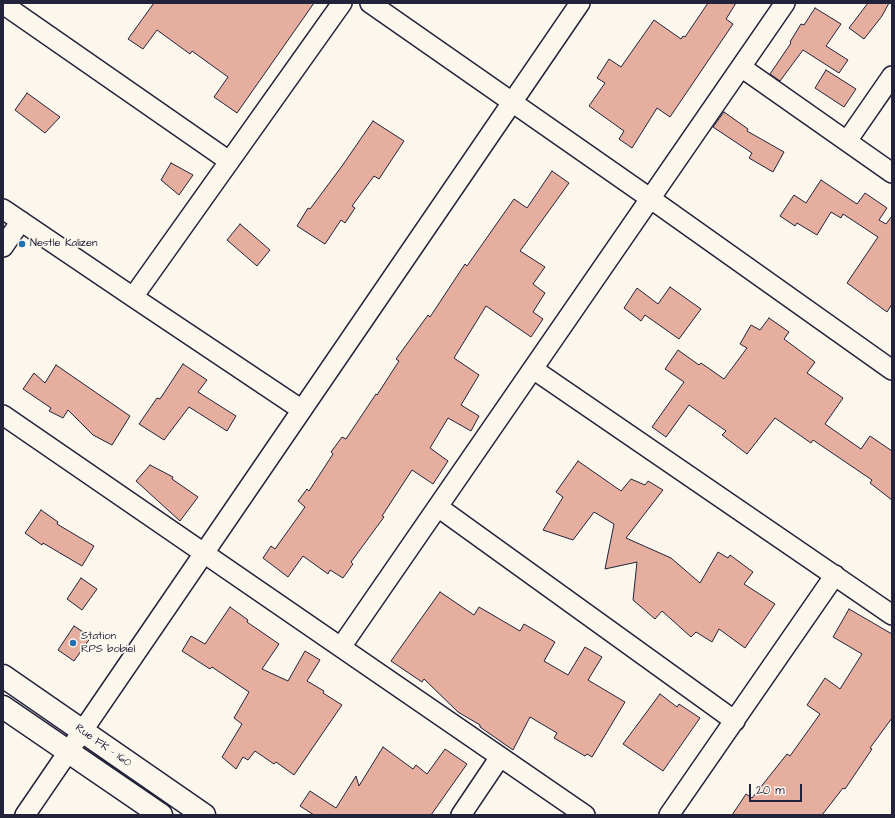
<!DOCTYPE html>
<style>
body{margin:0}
#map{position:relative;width:895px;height:818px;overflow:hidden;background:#fbf7ec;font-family:"Architects Daughter",sans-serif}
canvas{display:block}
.frame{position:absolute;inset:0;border:4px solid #22223b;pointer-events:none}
.scale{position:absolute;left:749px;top:784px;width:53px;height:18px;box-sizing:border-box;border:2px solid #22223b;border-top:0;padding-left:5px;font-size:12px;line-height:14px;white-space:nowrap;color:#22223b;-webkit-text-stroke:3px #fbf7ec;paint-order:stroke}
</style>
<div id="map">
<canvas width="895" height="818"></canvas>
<div class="frame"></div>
<div class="scale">20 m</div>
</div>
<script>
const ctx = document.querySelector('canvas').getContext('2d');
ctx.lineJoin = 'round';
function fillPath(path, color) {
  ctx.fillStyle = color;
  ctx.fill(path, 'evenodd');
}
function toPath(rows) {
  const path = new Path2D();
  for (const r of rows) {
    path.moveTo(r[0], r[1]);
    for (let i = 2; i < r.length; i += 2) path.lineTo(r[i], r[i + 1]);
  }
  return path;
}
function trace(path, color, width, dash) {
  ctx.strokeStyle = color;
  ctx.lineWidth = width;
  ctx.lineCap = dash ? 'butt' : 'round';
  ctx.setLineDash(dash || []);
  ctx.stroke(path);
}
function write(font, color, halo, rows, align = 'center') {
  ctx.font = font + ' "Architects Daughter",sans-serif';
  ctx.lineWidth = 3.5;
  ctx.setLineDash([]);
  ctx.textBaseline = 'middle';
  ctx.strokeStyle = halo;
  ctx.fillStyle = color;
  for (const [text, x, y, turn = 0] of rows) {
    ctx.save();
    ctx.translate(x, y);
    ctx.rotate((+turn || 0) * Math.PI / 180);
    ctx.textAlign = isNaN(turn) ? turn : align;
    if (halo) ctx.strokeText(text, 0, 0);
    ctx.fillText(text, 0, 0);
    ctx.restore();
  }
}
const building = toPath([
 [154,3,314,3,237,113,214,97,228,77,192,51,190,54,157,30,143,49,128,39,154,3],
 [708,3,736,3,726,19,733,24,670,117,657,108,632,148,619,139,624,131,589,106,605,83,597,78,609,59,621,67,654,20,681,39,683,36,685,37,708,3],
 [868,3,889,3,882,16,864,39,849,28,868,3],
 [815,8,841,24,826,46,848,60,839,73,803,50,780,81,770,74,791,43,790,42,801,24,804,25,815,8],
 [826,70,856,89,844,107,815,88,826,70],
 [27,93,60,117,45,133,15,110,27,93],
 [724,112,748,129,747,131,784,152,773,172,749,158,752,153,713,127,724,112],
 [373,121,404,141,379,179,374,176,352,206,355,208,345,223,341,220,325,244,297,226,308,208,310,209,342,166,373,121],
 [171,163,193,175,179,195,161,180,171,163],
 [552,171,569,183,520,251,545,267,533,284,545,293,533,312,543,319,531,337,486,306,454,358,479,375,461,405,479,416,471,431,448,418,430,448,448,461,433,484,412,470,382,516,384,517,351,562,353,564,343,578,330,570,328,574,303,556,288,577,263,558,271,546,275,549,305,507,298,501,307,489,309,491,333,454,331,452,342,437,346,439,376,394,377,395,399,361,396,359,428,315,430,317,465,264,467,266,514,199,527,208,552,171],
 [821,180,857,204,865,193,887,208,879,220,886,224,892,216,892,304,887,312,847,283,878,237,843,214,841,218,831,212,817,235,797,223,795,226,780,216,794,195,806,203,821,180],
 [240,224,270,250,257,266,227,240,240,224],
 [670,287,701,309,679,339,645,315,641,321,624,308,637,288,658,304,670,287],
 [769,318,789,332,784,339,815,362,807,373,843,398,825,424,861,449,870,436,892,451,892,500,870,483,872,480,813,440,811,443,775,418,747,454,722,435,726,431,689,405,666,437,652,427,684,382,665,369,678,350,699,365,701,363,724,379,747,348,740,344,751,325,760,330,769,318],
 [183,364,207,380,198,392,236,416,227,431,189,407,164,440,139,424,157,398,160,399,183,364],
 [56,365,130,416,112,445,93,435,68,410,63,418,49,411,51,408,23,389,34,373,45,383,56,365],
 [578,461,621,491,631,479,645,485,648,481,663,490,626,538,671,558,700,583,718,552,728,558,730,555,753,572,744,584,775,604,745,648,719,629,712,642,696,632,691,637,662,611,655,619,633,600,637,562,605,569,614,524,594,512,573,540,543,530,563,497,556,492,578,461],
 [150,465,173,477,172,479,198,497,180,521,136,481,150,465],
 [41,510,58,522,57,524,94,546,82,566,43,543,42,545,25,533,41,510],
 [81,578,97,589,82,610,67,599,81,578],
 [440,592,474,615,479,607,520,631,524,624,555,642,544,661,568,675,585,647,602,657,588,680,625,702,592,757,587,754,585,756,554,738,557,733,530,717,513,750,480,727,480,725,458,712,424,679,422,682,391,661,440,592],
 [230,607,248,620,247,622,279,644,262,669,288,681,305,651,320,660,307,681,324,691,323,693,342,705,294,775,276,762,274,764,255,751,248,760,243,757,236,769,222,757,242,724,234,718,249,692,212,667,210,669,182,651,191,636,205,644,230,607],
 [849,609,892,634,892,718,870,748,872,749,845,789,843,788,822,815,732,815,746,794,752,798,787,754,790,756,820,714,807,705,825,678,840,689,862,654,833,637,849,609],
 [74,626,91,637,74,661,58,650,74,626],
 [660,694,677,707,679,704,700,718,663,771,623,744,660,694],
 [383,747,413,769,416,765,427,774,445,749,467,764,431,815,314,815,300,806,310,791,336,808,356,776,359,786,383,747]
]);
const minor = toPath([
 [370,3,651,199,892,370],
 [3,4,229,161],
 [741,67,892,173],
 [847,141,892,76],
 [3,209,133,297,302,410],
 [3,247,21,221],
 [133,297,342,3],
 [533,369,892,615],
 [3,415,585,815],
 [438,507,735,721],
 [341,647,785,3],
 [25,815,580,3],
 [461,815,500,757],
 [669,815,835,575]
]);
const major = toPath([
 [3,676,204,815],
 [3,707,161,815]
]);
const markers = [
 [22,244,4,"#1f6fb2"],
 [73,643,4,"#1f6fb2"]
];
const poiNames = [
 ["Nestle Kalizen",30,244],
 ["Station",81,637],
 ["RPS bobiel",81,650]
];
const streetNames = [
 ["Rue FK - 160",103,746,35]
];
fillPath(building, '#e6ae9e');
trace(building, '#22223b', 1);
trace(minor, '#22223b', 22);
trace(major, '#22223b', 25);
trace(minor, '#fbf7ec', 19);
trace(major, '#fbf7ec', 22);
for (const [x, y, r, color] of markers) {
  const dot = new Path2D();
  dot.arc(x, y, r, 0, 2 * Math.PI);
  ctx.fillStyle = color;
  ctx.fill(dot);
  trace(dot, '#fbf7ec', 1.5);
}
write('11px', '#22223b', '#fbf7ec', poiNames, 'left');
write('11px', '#22223b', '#fbf7ec', streetNames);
</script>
